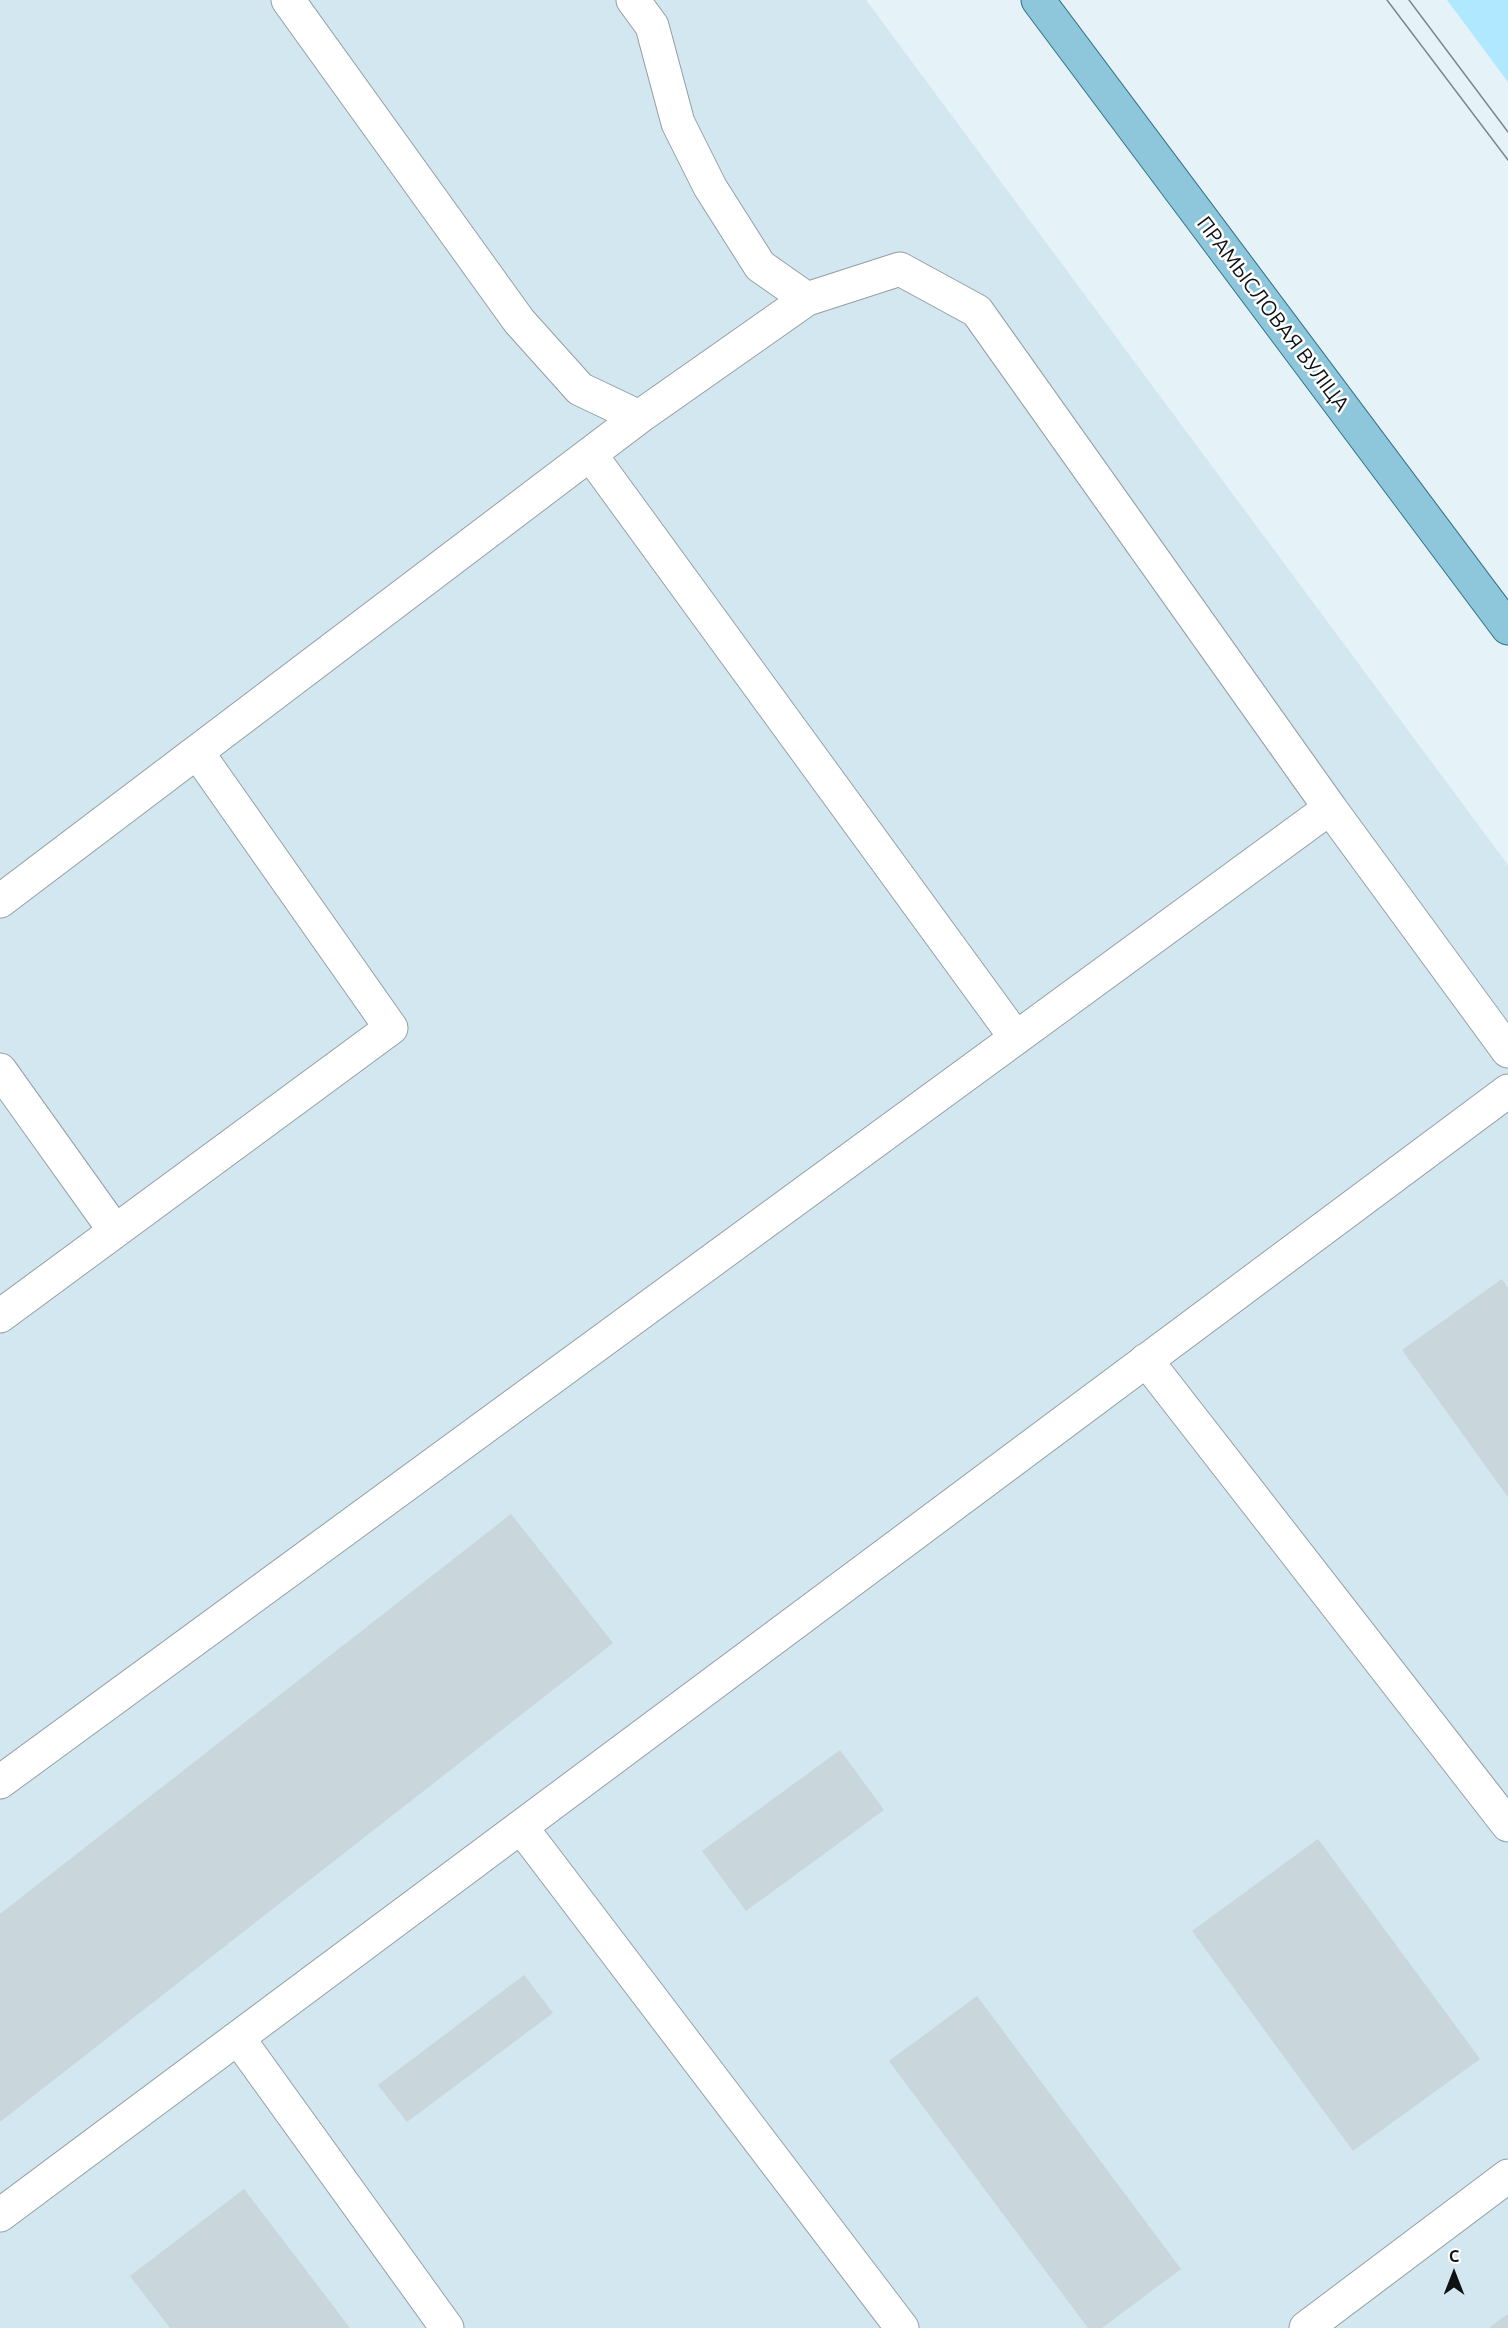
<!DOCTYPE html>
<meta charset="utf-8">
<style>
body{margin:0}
#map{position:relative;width:1508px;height:2328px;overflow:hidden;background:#e5f3f8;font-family:Ubuntu,sans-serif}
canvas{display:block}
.north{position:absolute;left:1424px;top:2244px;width:60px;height:60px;-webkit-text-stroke:4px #fff;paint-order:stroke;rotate:0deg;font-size:16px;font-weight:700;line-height:24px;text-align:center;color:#0e1214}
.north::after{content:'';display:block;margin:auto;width:21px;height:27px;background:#0e1214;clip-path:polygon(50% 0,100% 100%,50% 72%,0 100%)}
</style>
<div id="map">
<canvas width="1508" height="2328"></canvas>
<div class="north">С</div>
</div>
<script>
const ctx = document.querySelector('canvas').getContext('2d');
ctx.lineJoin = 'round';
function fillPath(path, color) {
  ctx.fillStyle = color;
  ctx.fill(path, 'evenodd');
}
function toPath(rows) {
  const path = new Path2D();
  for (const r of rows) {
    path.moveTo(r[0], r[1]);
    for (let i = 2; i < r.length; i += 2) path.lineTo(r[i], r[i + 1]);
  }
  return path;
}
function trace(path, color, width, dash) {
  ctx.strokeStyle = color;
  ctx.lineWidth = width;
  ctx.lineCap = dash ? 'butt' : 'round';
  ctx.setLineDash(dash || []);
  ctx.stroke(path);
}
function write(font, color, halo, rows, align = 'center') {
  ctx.font = font + ' Ubuntu,sans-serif';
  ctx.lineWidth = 5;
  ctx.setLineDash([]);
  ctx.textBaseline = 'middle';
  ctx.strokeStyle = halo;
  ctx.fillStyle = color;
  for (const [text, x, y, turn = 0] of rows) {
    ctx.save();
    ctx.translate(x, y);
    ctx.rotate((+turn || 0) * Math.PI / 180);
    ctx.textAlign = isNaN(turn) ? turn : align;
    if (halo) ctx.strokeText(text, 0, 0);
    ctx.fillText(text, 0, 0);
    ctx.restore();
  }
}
const built = toPath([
 [0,0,866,0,1508,865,1508,2328,0,2328]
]);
const green = toPath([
 [1447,0,1508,0,1508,82]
]);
const building = toPath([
 [1502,1279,1508,1288,1508,1497,1402,1350],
 [511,1514,613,1643,0,2122,0,1914],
 [840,1750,884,1810,746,1911,702,1851],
 [1318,1839,1480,2059,1353,2151,1192,1931],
 [524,1975,553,2013,407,2122,378,2085],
 [977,1996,1181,2269,1102,2328,1088,2328,889,2061],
 [244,2189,350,2328,170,2328,130,2276],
 [1508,2314,1508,2328,1489,2328]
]);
const minor = toPath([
 [288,0,519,321,580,389,639,417],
 [633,0,652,26,678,123,710,187,760,266,807,299],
 [590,454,1016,1038],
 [0,901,639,417,807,299,900,269,977,311,1330,808],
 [0,1070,115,1231],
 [0,1316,391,1028,197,752],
 [1146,1360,1508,1825],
 [0,1782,1330,808,1508,1051],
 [521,1827,902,2328],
 [238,2038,447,2328],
 [0,2215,1508,1091],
 [1306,2328,1508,2176]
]);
const major = toPath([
 [1038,0,1508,628]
]);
const tram = toPath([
 [1387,0,1508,160],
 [1409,0,1508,132]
]);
const streetNames = [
 ["ПРАМЫСЛОВАЯ ВУЛІЦА",1273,314,53]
];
fillPath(built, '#d2e7f0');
fillPath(green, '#afe8ff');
fillPath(building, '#c9d6dc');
trace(minor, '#939fa4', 35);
trace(major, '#307087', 35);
trace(minor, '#fff', 33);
trace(major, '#8ec7dc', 33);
trace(tram, '#7d868a', 1.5);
write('21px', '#0e1214', '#fff', streetNames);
</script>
